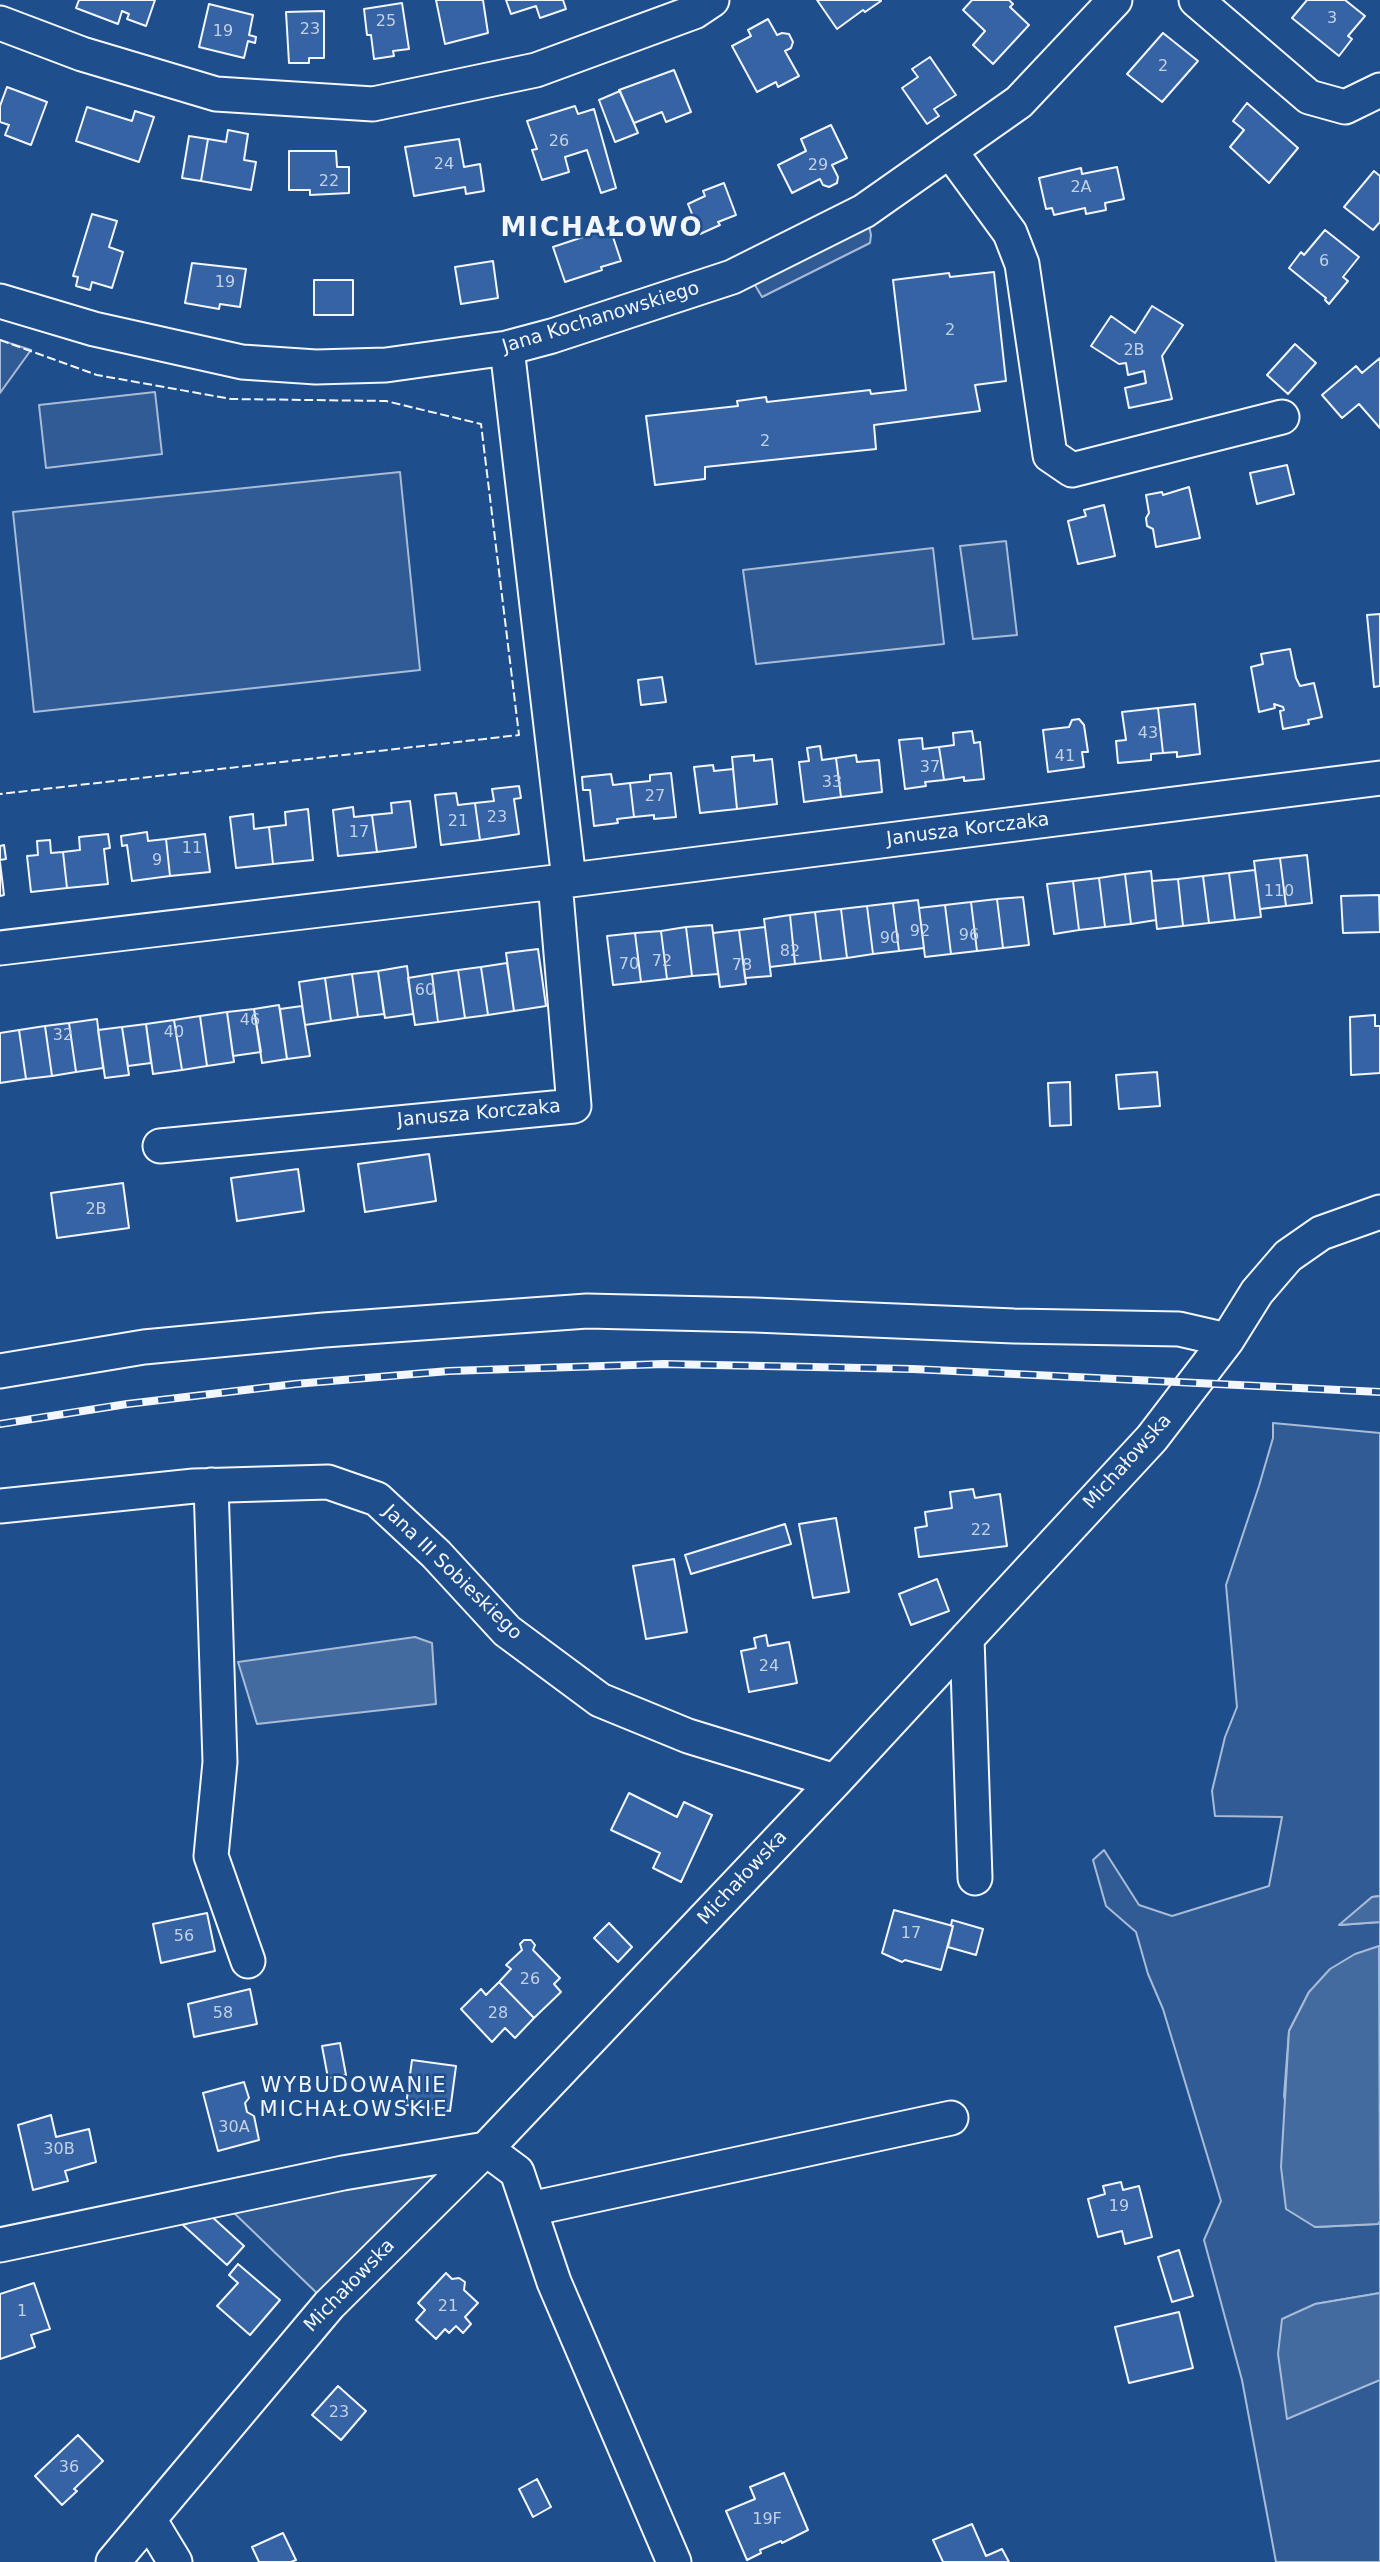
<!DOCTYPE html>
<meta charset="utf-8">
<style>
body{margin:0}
canvas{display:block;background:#1f4e8c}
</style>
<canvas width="1380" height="2562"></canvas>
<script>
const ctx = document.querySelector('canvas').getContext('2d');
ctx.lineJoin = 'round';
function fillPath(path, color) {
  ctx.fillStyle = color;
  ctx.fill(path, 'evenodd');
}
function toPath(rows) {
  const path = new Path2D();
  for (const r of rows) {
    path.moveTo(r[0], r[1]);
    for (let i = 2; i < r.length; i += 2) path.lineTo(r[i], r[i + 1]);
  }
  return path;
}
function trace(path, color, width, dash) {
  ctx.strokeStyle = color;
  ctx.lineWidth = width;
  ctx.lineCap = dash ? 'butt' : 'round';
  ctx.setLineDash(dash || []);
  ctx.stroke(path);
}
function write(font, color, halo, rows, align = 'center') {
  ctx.font = font + ' "DejaVu Sans",sans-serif';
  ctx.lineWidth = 5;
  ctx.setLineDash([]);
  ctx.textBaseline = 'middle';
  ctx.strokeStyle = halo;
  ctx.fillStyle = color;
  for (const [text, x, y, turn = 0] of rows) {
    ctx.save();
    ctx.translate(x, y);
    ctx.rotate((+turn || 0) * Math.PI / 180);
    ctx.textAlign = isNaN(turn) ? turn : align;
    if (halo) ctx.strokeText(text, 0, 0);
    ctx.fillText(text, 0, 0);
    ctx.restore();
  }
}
const built = toPath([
 [868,221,871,235,870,243,762,297,752,280,868,221],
 [0,340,31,350,0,393,0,340],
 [155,392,162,454,46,468,39,405,155,392],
 [400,472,420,670,34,712,13,512,400,472],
 [1006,541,1017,635,973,639,960,546,1006,541],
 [933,548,944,644,756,664,743,570,933,548],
 [1273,1423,1380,1433,1380,1896,1372,1897,1340,1925,1380,1922,1380,1946,1309,1992,1289,2031,1284,2096,1315,2227,1378,2224,1380,2221,1380,2293,1315,2304,1287,2418,1380,2380,1380,2562,1276,2562,1242,2380,1204,2240,1221,2201,1163,2009,1148,1974,1136,1932,1106,1906,1093,1860,1104,1850,1139,1905,1172,1916,1269,1886,1282,1817,1215,1816,1212,1791,1225,1737,1237,1707,1226,1585,1259,1486,1273,1438,1273,1423],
 [445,2168,324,2300,231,2210,445,2168]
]);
const water = toPath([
 [415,1637,432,1643,436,1704,257,1724,238,1662,415,1637],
 [1380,1896,1380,1922,1339,1925,1372,1897,1380,1896],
 [1379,1946,1380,2221,1378,2224,1315,2227,1286,2209,1281,2167,1289,2031,1309,1992,1330,1969,1355,1954,1379,1946],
 [1380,2293,1380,2380,1287,2419,1278,2354,1282,2319,1315,2304,1380,2293]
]);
const building = toPath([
 [79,0,155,0,146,26,127,19,129,14,122,11,118,24,76,8,79,0],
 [436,0,483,0,488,33,445,44,436,0],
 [506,0,563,0,566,9,540,18,536,6,511,14,506,0],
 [817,0,881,0,881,1,865,12,863,10,837,29,817,0],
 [972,0,1009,0,1013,4,1010,7,1029,25,993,64,973,45,985,31,963,10,972,0],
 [1307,0,1345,0,1365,16,1348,36,1352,39,1339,56,1292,18,1307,0],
 [402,3,409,49,393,51,394,56,374,59,371,35,367,35,364,9,402,3],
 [209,4,253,15,249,35,256,37,255,43,248,41,244,58,199,47,209,4],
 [324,11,324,58,309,58,309,63,289,63,286,12,324,11],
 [768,19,777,35,782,33,789,34,793,42,791,48,785,51,799,76,778,87,776,82,757,92,732,46,751,36,748,30,768,19],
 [1163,33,1198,61,1162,102,1127,74,1163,33],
 [930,57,956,95,934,109,939,116,927,124,902,88,918,77,912,69,930,57],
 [674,70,691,112,666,122,662,112,634,123,619,90,674,70],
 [7,87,47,102,31,145,5,135,9,125,0,122,0,106,7,87],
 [620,91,638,133,615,142,599,100,620,91],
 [1247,103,1298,148,1269,183,1230,147,1244,130,1233,121,1247,103],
 [575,106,578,114,594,109,616,188,601,193,587,150,565,157,569,172,542,180,532,150,537,149,527,121,575,106],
 [87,107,132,121,135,111,154,117,139,162,76,141,87,107],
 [831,125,847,158,832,165,838,177,837,183,829,187,823,185,820,179,792,193,778,165,806,151,801,139,831,125],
 [228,130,248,134,244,160,256,162,251,190,201,181,208,139,226,142,228,130],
 [189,136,208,139,201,181,182,178,189,136],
 [459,139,464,167,480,164,484,191,466,194,465,187,414,196,405,147,459,139],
 [289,151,336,151,337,167,349,167,349,193,310,195,310,190,289,190,289,151],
 [1117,167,1124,199,1105,203,1106,210,1086,214,1085,208,1054,215,1052,208,1046,209,1039,178,1081,168,1082,174,1117,167],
 [1374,171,1380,176,1380,222,1373,230,1344,207,1374,171],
 [724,183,736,215,718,222,720,225,700,234,688,204,705,196,703,191,724,183],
 [92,214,117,221,109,247,123,252,112,288,92,282,90,290,76,286,78,277,73,276,92,214],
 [610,228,621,261,601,267,602,270,565,282,553,247,610,228],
 [1325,230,1359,257,1343,277,1348,281,1329,304,1325,300,1326,298,1289,268,1301,252,1304,255,1325,230],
 [493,261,498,298,461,304,455,267,493,261],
 [192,263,246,269,240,307,220,304,219,309,185,303,192,263],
 [994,272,1006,381,975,385,980,411,874,425,876,449,705,467,705,479,655,485,646,416,738,406,737,401,766,397,767,402,870,390,871,394,906,390,893,280,949,273,950,277,994,272],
 [314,280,353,280,353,315,314,315,314,280],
 [1152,306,1183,325,1162,356,1172,399,1129,408,1125,388,1146,383,1144,371,1128,375,1126,363,1119,364,1091,346,1111,316,1135,333,1152,306],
 [1295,344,1316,363,1288,394,1267,375,1295,344],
 [1380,358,1380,428,1359,404,1342,418,1322,395,1356,366,1362,373,1380,358],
 [1287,465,1294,494,1257,504,1250,473,1287,465],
 [1189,487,1200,538,1156,547,1153,529,1147,526,1146,518,1149,513,1146,495,1162,492,1163,495,1189,487],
 [1104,505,1115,556,1078,564,1068,521,1086,516,1084,510,1104,505],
 [1380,614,1380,686,1374,687,1367,615,1380,614],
 [1290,649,1296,678,1300,686,1314,683,1322,717,1308,720,1309,724,1283,729,1280,711,1284,710,1283,707,1274,704,1275,708,1259,712,1251,667,1263,664,1261,654,1290,649],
 [662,677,666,702,641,705,638,680,662,677],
 [1195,704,1200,754,1177,757,1177,752,1163,753,1158,708,1195,704],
 [1158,708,1163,753,1151,754,1151,760,1118,763,1116,741,1126,740,1122,712,1158,708],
 [1079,719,1084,725,1088,752,1082,752,1084,767,1048,772,1043,730,1069,727,1072,720,1079,719],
 [972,731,974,743,980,742,984,779,964,781,964,777,944,780,939,747,954,745,953,733,972,731],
 [922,738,923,749,939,747,944,780,925,782,926,786,905,789,899,740,922,738],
 [820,746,822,760,836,758,841,797,804,802,799,762,809,761,807,748,820,746],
 [754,755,754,761,772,759,777,804,737,809,732,757,754,755],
 [856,755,857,762,879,760,882,792,841,797,836,758,856,755],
 [713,765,714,771,733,769,737,809,700,813,694,767,713,765],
 [671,773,676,817,654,819,654,815,634,817,630,783,650,781,650,775,671,773],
 [611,774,613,785,630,783,634,817,617,819,618,823,594,826,590,790,583,790,582,777,611,774],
 [519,786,521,798,514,799,519,834,480,840,475,803,494,801,492,789,519,786],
 [456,793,458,805,475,803,480,840,441,845,435,795,456,793],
 [410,801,416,847,377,852,372,815,392,813,391,803,410,801],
 [353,807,354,817,372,815,377,852,338,856,333,810,353,807],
 [308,809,313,860,273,864,269,827,286,825,285,812,308,809],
 [253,814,254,829,269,827,273,864,236,868,230,817,253,814],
 [147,832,148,841,166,839,170,876,132,881,127,845,122,846,121,836,147,832],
 [108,834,110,848,104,849,108,884,67,888,63,852,80,850,79,837,108,834],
 [205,834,210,872,170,876,166,839,205,834],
 [50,840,51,853,63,852,67,888,31,892,27,856,38,855,37,841,50,840],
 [4,845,6,859,0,860,0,846,4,845],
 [1307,855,1312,903,1286,906,1280,858,1307,855],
 [1280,858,1286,906,1260,909,1254,861,1280,858],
 [0,862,4,895,0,896,0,862],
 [1255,870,1261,917,1235,920,1229,873,1255,870],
 [1151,871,1156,920,1131,924,1125,874,1151,871],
 [1229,873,1235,920,1209,923,1203,876,1229,873],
 [1125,874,1131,924,1105,927,1099,878,1125,874],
 [1203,876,1209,923,1183,926,1178,879,1203,876],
 [1099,878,1105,927,1079,930,1073,881,1099,878],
 [1178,879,1183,926,1157,929,1152,881,1178,879],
 [1073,881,1079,930,1054,934,1047,884,1073,881],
 [1379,895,1380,932,1343,933,1341,896,1379,895],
 [1023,897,1029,945,1003,948,997,899,1023,897],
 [997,899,1003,948,977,951,971,902,997,899],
 [918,900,924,948,899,951,893,903,918,900],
 [971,902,977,951,951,954,945,905,971,902],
 [893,903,899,951,873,954,867,906,893,903],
 [945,905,951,954,925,957,919,908,945,905],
 [867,906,873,954,847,958,841,909,867,906],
 [841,909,847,958,821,961,815,912,841,909],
 [815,912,821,961,795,964,790,915,815,912],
 [790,915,795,964,770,967,764,919,790,915],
 [712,925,718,974,692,976,686,927,712,925],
 [686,927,692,976,667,979,661,931,686,927],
 [765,927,771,976,745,978,739,930,765,927],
 [739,930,746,984,720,987,713,933,739,930],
 [661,931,667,979,641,982,635,933,661,931],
 [635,933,641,982,613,985,607,936,635,933],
 [538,949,546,1006,514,1011,506,953,538,949],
 [507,963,514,1011,488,1015,481,967,507,963],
 [407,966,413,1014,385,1018,378,971,407,966],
 [481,967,488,1015,465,1018,458,970,481,967],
 [458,970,465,1018,438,1022,432,974,458,970],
 [378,971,384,1014,358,1017,352,974,378,971],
 [352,974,358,1017,331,1021,325,978,352,974],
 [432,974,438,1022,415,1025,408,978,432,974],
 [325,978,331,1021,305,1025,299,982,325,978],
 [279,1005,287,1059,262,1063,254,1009,279,1005],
 [302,1006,310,1056,287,1059,280,1009,302,1006],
 [254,1009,261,1052,233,1056,227,1012,254,1009],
 [227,1012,234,1062,207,1066,200,1016,227,1012],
 [1375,1015,1375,1026,1380,1026,1380,1073,1351,1075,1350,1017,1375,1015],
 [200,1016,207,1066,182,1070,174,1020,200,1016],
 [97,1019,103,1068,76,1072,69,1023,97,1019],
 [174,1020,182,1070,153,1074,146,1024,174,1020],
 [69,1023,76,1072,52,1076,45,1026,69,1023],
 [146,1024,151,1063,128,1066,122,1027,146,1024],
 [45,1026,52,1076,26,1079,19,1030,45,1026],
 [122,1027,129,1075,105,1078,98,1030,122,1027],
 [19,1030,26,1079,0,1083,0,1033,19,1030],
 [1157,1072,1160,1106,1119,1109,1116,1075,1157,1072],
 [1070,1082,1071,1125,1050,1126,1048,1083,1070,1082],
 [429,1154,436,1201,365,1212,358,1164,429,1154],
 [298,1169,304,1211,237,1221,231,1178,298,1169],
 [123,1183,129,1228,57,1238,51,1193,123,1183],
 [973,1489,975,1498,1000,1494,1007,1546,919,1557,915,1528,927,1526,925,1512,952,1508,950,1492,973,1489],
 [836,1518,849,1592,813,1598,799,1524,836,1518],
 [785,1524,791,1544,691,1574,685,1555,785,1524],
 [674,1559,687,1632,646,1639,633,1566,674,1559],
 [937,1579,949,1611,911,1625,899,1594,937,1579],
 [766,1635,768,1646,789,1642,797,1683,749,1692,741,1651,756,1648,754,1638,766,1635],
 [629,1793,677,1817,684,1802,712,1815,681,1882,653,1868,660,1853,611,1830,629,1793],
 [894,1910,953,1926,941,1970,905,1960,902,1962,882,1953,894,1910],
 [207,1913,215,1951,161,1963,153,1924,207,1913],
 [952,1920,983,1929,976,1955,948,1947,953,1926,951,1926,952,1920],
 [609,1923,632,1947,618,1962,594,1938,609,1923],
 [524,1940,531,1940,535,1945,533,1950,560,1978,554,1984,561,1992,534,2018,499,1982,511,1969,506,1965,522,1950,520,1944,524,1940],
 [499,1982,534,2018,515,2038,505,2028,492,2042,461,2009,481,1989,486,1995,499,1982],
 [250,1989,257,2024,194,2037,188,2004,250,1989],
 [340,2043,346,2075,328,2078,322,2046,340,2043],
 [412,2060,456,2066,450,2111,406,2105,412,2060],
 [244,2082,249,2098,245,2103,247,2112,254,2116,259,2140,218,2151,203,2093,244,2082],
 [51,2115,56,2137,89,2129,96,2162,65,2171,68,2181,33,2190,18,2125,51,2115],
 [1121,2182,1123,2190,1139,2186,1152,2237,1125,2244,1122,2231,1098,2237,1088,2199,1105,2194,1103,2186,1121,2182],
 [210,2215,244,2246,227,2265,183,2225,210,2215],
 [1179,2250,1193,2296,1172,2302,1158,2257,1179,2250],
 [238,2264,280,2300,250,2335,217,2306,238,2283,229,2275,238,2264],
 [446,2273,452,2279,459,2278,465,2282,464,2290,478,2303,465,2317,471,2324,463,2333,456,2326,449,2333,445,2329,436,2339,416,2320,425,2310,418,2303,446,2273],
 [34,2283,50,2329,31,2335,35,2347,0,2359,0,2294,34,2283],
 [1179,2312,1193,2368,1129,2383,1115,2327,1179,2312],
 [338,2386,366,2411,341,2440,312,2415,338,2386],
 [78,2435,103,2461,74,2489,77,2491,62,2505,35,2476,78,2435],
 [784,2473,808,2530,782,2543,781,2541,760,2550,761,2553,747,2560,726,2511,755,2499,750,2487,784,2473],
 [537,2479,551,2507,533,2517,519,2489,537,2479],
 [972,2524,986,2556,1002,2549,1009,2562,943,2562,933,2540,972,2524],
 [283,2533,296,2560,291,2562,259,2562,252,2547,283,2533]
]);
const minor = toPath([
 [1196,0,1309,97,1345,107,1380,90],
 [0,23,82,54,216,94,373,104,536,70,694,12,712,0],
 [950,151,1010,233,1022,264,1050,455,1072,470,1282,417],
 [0,301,94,329,242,362,316,367,386,365,507,348,552,336,732,277,864,211,1019,102,1115,0],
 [507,348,569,880],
 [0,948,555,882,1380,778],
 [160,1146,574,1106,555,882],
 [0,1371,144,1347,324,1330,587,1311,755,1315,1014,1326,1179,1329,1227,1340],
 [211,1485,220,1762,211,1856,248,1961],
 [0,1506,194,1486,328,1482,377,1499,436,1554,507,1631,600,1700,688,1736,835,1781],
 [967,1638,975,1878],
 [530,2209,951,2118],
 [0,2245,343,2173,486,2149,517,2172,554,2282,674,2562],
 [149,2519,175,2562],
 [113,2562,329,2305,486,2149,835,1781,1152,1438,1227,1340,1257,1292,1288,1256,1321,1233,1380,1212]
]);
const rail = toPath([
 [0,1424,127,1404,295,1384,449,1371,664,1364,913,1369,1380,1392]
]);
const fence = toPath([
 [0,340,97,375,231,399,386,401,481,424,519,735,0,794]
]);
const numberNames = [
 ["3",1332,19],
 ["25",386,22],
 ["23",310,30],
 ["19",223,32],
 ["2",1163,67],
 ["26",559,142],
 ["24",444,165],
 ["29",818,166],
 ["22",329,182],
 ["2A",1081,188],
 ["6",1324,262],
 ["19",225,283],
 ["2",950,331],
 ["2B",1134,351],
 ["2",765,442],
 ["43",1148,734],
 ["41",1065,757],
 ["37",930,768],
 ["33",832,783],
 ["27",655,797],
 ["23",497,818],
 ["21",458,822],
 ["17",359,833],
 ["11",192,849],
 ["9",157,861],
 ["110",1279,892],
 ["92",920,932],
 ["96",969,936],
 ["90",890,939],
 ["82",790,952],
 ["72",662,962],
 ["70",629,965],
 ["78",742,966],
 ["60",425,991],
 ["46",250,1021],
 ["40",174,1033],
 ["32",63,1036],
 ["2B",96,1210],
 ["22",981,1531],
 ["24",769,1667],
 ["17",911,1934],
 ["56",184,1937],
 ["26",530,1980],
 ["58",223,2014],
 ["28",498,2014],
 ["30A",234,2128],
 ["30B",59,2150],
 ["19",1119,2207],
 ["21",448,2307],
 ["1",22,2312],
 ["23",339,2413],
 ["36",69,2468],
 ["19F",767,2520]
];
const streetNames = [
 ["Jana Kochanowskiego",601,318,-17],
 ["Janusza Korczaka",968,830,-7],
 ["Janusza Korczaka",479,1114,-5],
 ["Michałowska",1128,1462,-48],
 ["Jana III Sobieskiego",452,1573,44],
 ["Michałowska",743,1878,-47],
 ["Michałowska",350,2286,-46]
];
const neighbourhoodNames = [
 ["WYBUDOWANIE",354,2087],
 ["MICHAŁOWSKIE",354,2111]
];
const districtNames = [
 ["MICHAŁOWO",602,229]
];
fillPath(built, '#305b95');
trace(built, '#a8bbd7', 2);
fillPath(water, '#446ba0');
trace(water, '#a8bbd7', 2);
fillPath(building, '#3563a3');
trace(building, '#f2f6ff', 2);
trace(minor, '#f2f6ff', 37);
trace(minor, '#1f4e8c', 33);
trace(rail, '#f2f6ff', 8);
trace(rail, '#1f4e8c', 5, [16]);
trace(fence, '#f2f6ff', 2, [9, 3.5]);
write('16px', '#c3d1e8', null, numberNames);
write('19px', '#f2f6ff', '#1f4e8c', streetNames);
ctx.letterSpacing = '2px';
write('21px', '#f2f6ff', '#1f4e8c', neighbourhoodNames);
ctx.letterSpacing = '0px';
ctx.letterSpacing = '2px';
write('bold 26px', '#f2f6ff', '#1f4e8c', districtNames);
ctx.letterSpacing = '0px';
</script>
